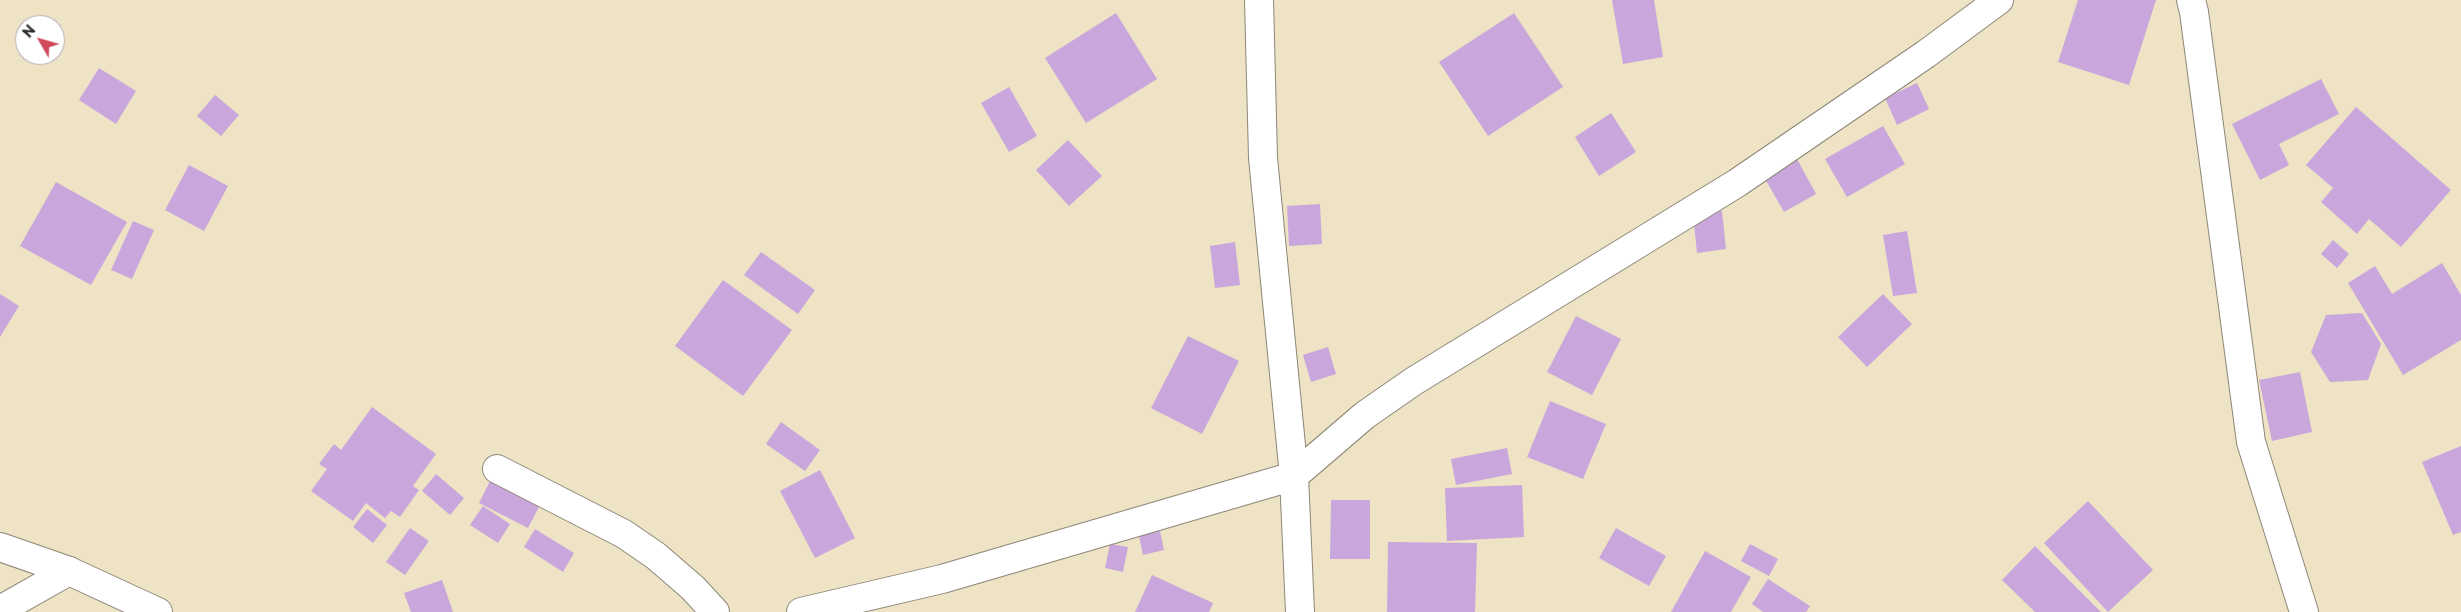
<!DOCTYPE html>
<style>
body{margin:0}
#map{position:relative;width:2461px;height:612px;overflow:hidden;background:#eee3c5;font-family:"Playpen Sans",sans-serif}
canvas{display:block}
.north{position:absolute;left:15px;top:15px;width:50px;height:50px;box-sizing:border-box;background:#fff;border:1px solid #aaa;border-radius:50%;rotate:308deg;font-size:14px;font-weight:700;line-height:20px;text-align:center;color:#2b2b2b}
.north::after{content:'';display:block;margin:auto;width:18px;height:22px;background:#d1495b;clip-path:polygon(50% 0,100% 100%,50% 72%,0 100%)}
</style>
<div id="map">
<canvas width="2461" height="612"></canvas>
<div class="north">N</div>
</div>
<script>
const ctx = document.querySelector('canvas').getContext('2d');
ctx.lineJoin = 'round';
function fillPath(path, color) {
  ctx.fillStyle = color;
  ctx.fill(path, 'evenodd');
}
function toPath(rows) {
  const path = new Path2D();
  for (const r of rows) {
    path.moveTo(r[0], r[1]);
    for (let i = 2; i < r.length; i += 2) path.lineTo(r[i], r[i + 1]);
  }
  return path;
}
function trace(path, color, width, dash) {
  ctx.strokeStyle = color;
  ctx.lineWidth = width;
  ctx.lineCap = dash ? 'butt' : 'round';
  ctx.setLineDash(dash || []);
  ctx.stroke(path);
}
const building = toPath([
 [1612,0,1654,0,1663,57,1623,64],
 [2078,0,2156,0,2129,85,2058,62],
 [1116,13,1157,79,1086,123,1045,58],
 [1514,13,1563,87,1488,136,1439,62],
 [99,68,136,91,116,124,79,100],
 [2321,79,2339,114,2279,144,2289,165,2260,180,2232,124],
 [1917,83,1929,109,1897,125,1885,98],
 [1009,87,1037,136,1009,152,981,103],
 [215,95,239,115,221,136,197,116],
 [2356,107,2451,190,2401,247,2369,219,2357,234,2321,202,2333,188,2306,165],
 [1611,113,1636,152,1599,176,1575,137],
 [1883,126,1905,164,1847,197,1825,159],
 [1068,140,1102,176,1069,206,1036,170],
 [1797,159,1816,194,1784,212,1764,177],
 [189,165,228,186,204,231,165,210],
 [56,182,127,222,91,285,20,246],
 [1320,204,1322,244,1289,246,1287,206],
 [1722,211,1726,249,1697,253,1693,215],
 [133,221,154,230,132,279,111,270],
 [1907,231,1917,293,1893,296,1883,235],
 [2333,240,2349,254,2337,268,2321,254],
 [1235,242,1240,285,1215,288,1210,246],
 [761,252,815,290,798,314,744,275],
 [2442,263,2461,295,2461,340,2403,375,2348,283,2375,266,2392,294],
 [723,280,792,330,743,396,675,346],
 [0,294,19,306,0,337],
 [1883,294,1912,324,1867,367,1838,337],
 [2362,313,2381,344,2368,380,2330,382,2311,352,2326,315],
 [1576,316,1621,339,1592,395,1547,372],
 [1188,336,1239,361,1202,434,1151,408],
 [1328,347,1336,374,1311,382,1303,355],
 [2300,372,2312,432,2272,441,2259,380],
 [1550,401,1606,424,1583,479,1527,457],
 [372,407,436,454,413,486,419,490,400,517,391,511,385,518,366,503,353,521,311,491,327,469,319,464,334,444,341,450],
 [781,422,820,450,805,471,766,444],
 [2461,446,2461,532,2453,535,2422,462],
 [1507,448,1512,474,1456,485,1451,459],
 [820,470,855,538,815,558,780,491],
 [436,474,464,498,450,515,422,491],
 [492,477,541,503,528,528,479,503],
 [1522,485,1524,537,1447,541,1445,488],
 [1331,500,1370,500,1370,559,1330,559],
 [2088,501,2153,570,2108,612,2044,543],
 [483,506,510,524,498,543,470,525],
 [367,509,387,525,373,543,353,527],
 [410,528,429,541,405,575,386,562],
 [1616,528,1666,556,1649,586,1599,558],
 [535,529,574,553,563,572,524,547],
 [1160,531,1164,550,1143,555,1139,536],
 [1388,542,1477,543,1475,612,1387,612],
 [1110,544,1128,547,1123,572,1105,568],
 [1750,544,1778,559,1769,576,1741,561],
 [2035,546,2101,612,2035,612,2002,580],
 [1705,551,1751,577,1731,612,1671,612],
 [1152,575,1213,603,1209,612,1135,612],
 [1768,579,1810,606,1806,612,1763,612,1752,604],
 [442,580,453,612,411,612,404,593]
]);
const minor = toPath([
 [2191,0,2194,12,2251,442,2304,612],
 [497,469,624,534,656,556,693,588,715,612],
 [0,610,69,571]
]);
const tertiary = toPath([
 [1259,0,1263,158,1294,476,1300,612],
 [0,547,69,571,158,612],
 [801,612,942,579,1294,476,1365,415,1414,381,1737,183,1926,54,1999,0]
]);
fillPath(building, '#c9a7dc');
trace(minor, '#8c8778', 30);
trace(tertiary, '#8c8778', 30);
trace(minor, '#fff', 28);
trace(tertiary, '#fff', 28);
</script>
